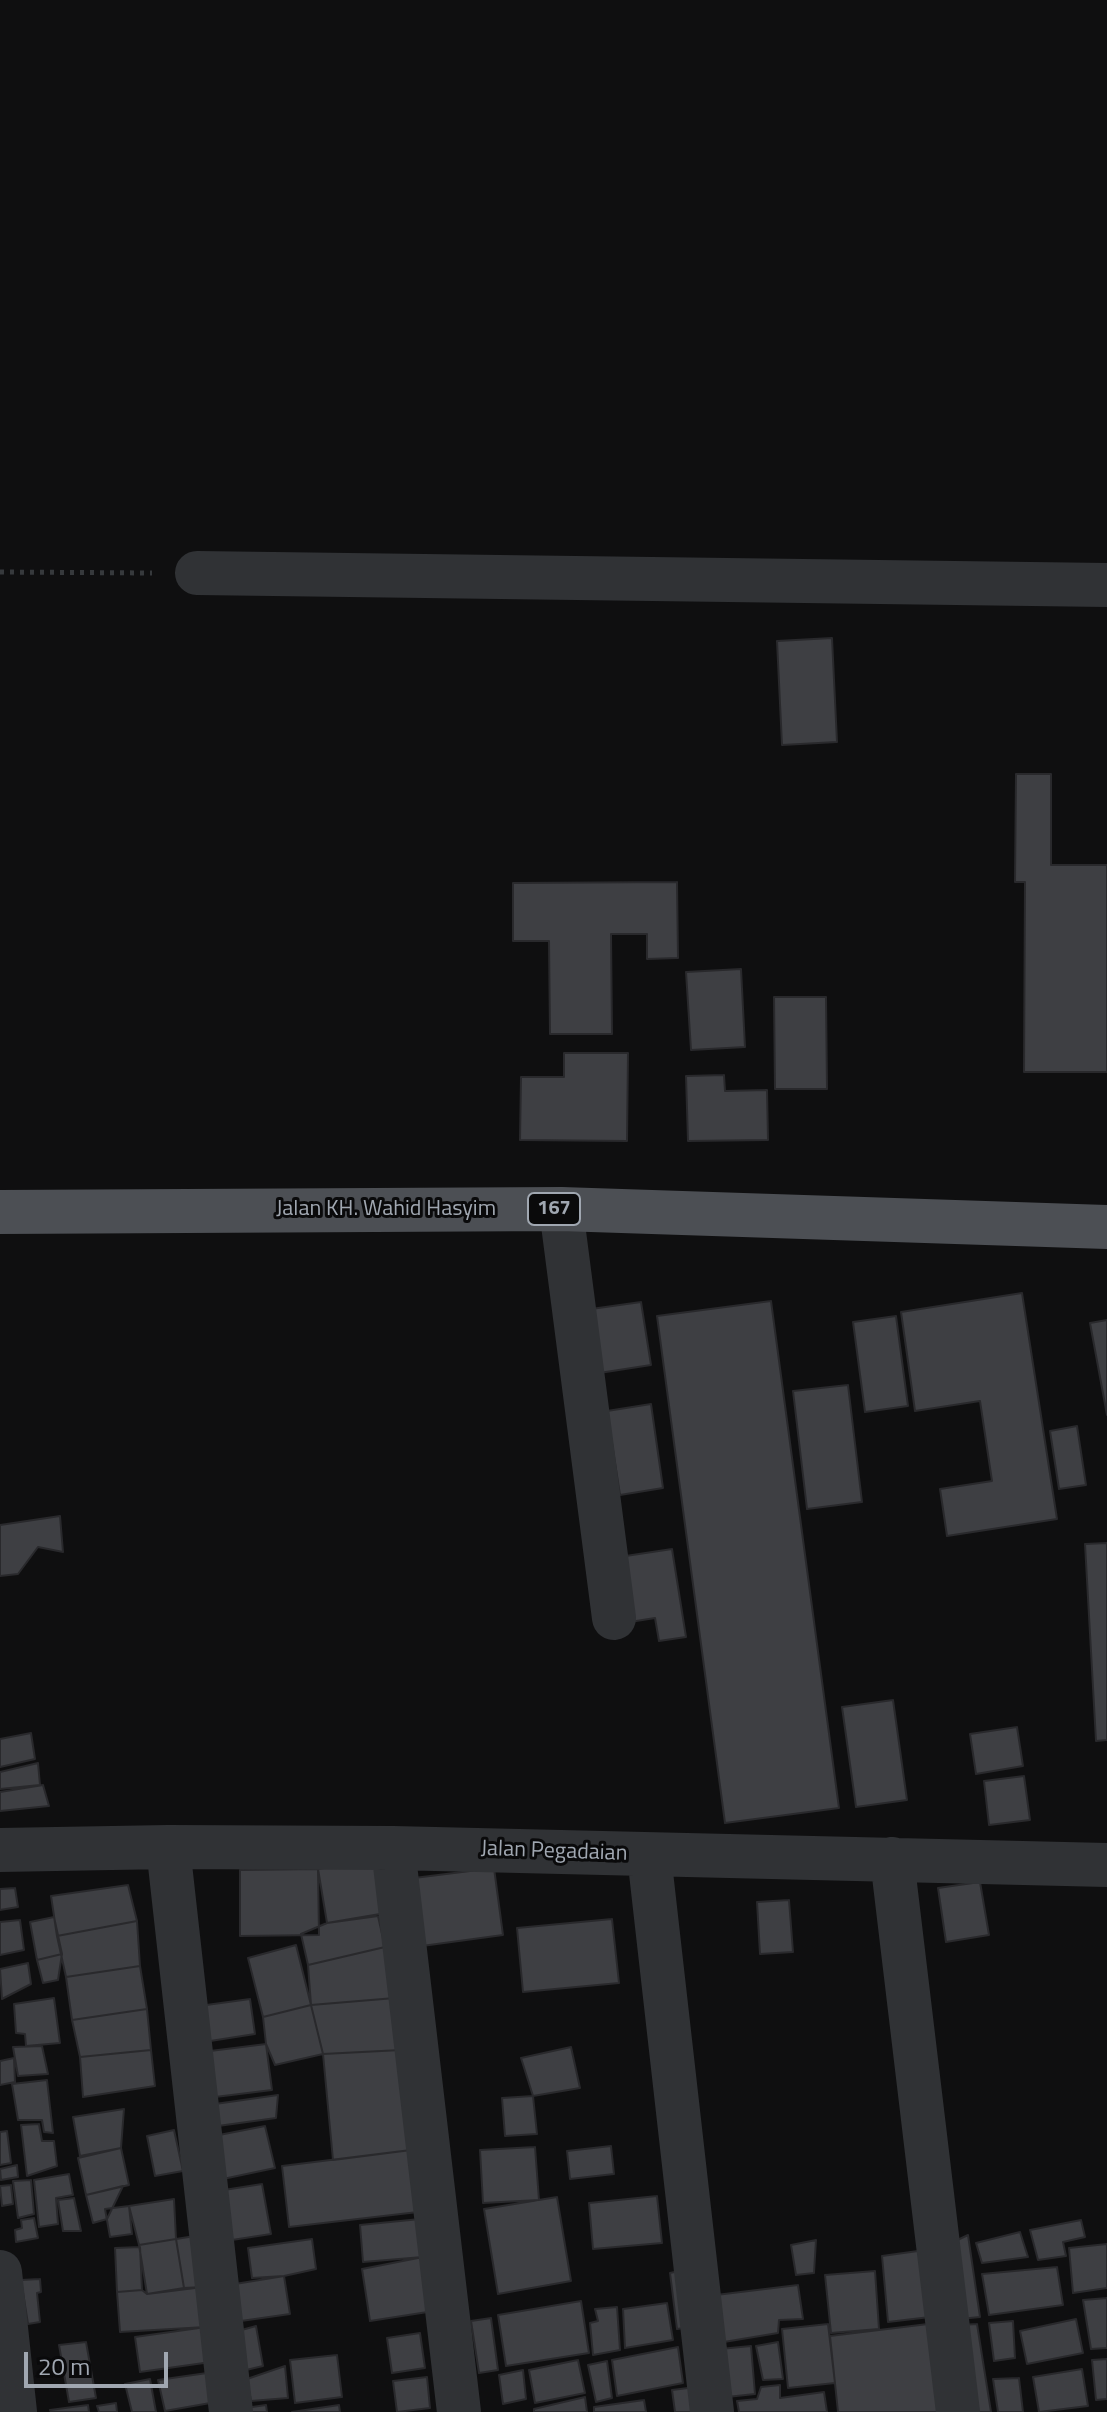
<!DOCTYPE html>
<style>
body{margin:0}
#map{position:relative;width:1107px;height:2412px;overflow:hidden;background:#0f0f10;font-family:"Titillium Web",sans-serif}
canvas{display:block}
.scale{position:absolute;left:24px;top:2352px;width:144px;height:36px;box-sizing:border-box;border:4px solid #a0a7b1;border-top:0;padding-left:10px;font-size:24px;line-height:28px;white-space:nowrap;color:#a0a7b1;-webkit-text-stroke:6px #0a0a0b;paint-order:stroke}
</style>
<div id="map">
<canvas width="1107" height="2412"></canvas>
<div class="scale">20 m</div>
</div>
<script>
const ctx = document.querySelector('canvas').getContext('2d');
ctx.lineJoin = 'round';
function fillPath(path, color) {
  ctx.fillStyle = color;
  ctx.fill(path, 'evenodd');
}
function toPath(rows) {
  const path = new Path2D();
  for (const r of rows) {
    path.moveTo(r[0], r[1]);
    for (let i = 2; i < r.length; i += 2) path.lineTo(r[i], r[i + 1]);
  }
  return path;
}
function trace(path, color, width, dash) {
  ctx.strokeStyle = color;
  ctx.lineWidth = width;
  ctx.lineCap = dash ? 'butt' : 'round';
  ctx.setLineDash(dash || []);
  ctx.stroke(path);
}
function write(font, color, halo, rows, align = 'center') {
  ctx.font = font + ' "Titillium Web",sans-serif';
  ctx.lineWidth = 6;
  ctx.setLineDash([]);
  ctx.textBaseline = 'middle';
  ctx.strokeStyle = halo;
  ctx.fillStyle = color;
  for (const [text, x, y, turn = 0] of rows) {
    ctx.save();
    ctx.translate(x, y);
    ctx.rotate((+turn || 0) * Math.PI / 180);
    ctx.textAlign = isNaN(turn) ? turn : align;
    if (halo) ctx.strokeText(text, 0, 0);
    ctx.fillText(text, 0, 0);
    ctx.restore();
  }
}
const building = toPath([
 [832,638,837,742,782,745,777,641,832,638],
 [1016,774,1051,774,1051,865,1107,865,1107,1072,1024,1072,1025,882,1015,882,1016,774],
 [677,882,678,958,647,959,647,934,611,934,612,1034,550,1034,549,941,513,941,513,883,677,882],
 [741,969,745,1047,691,1050,686,972,741,969],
 [774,997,826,997,827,1089,775,1089,774,997],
 [564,1053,628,1053,627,1141,520,1140,521,1077,564,1077,564,1053],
 [724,1075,725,1091,767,1090,768,1140,688,1141,686,1076,724,1075],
 [1022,1293,1057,1519,947,1536,940,1489,992,1481,980,1401,915,1411,901,1312,1022,1293],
 [771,1301,839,1808,725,1823,657,1316,771,1301],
 [641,1302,651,1365,593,1374,584,1310,641,1302],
 [896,1316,908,1406,865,1412,853,1322,896,1316],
 [1107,1320,1107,1415,1090,1323,1107,1320],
 [848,1385,862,1502,807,1509,793,1391,848,1385],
 [651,1404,663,1488,620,1495,607,1411,651,1404],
 [1077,1426,1086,1485,1059,1489,1050,1431,1077,1426],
 [60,1516,63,1552,38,1547,18,1574,0,1576,0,1525,60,1516],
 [1107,1543,1107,1740,1096,1741,1085,1544,1107,1543],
 [672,1549,686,1637,659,1641,655,1618,630,1622,619,1557,672,1549],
 [893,1700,907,1800,856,1807,842,1707,893,1700],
 [1017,1727,1023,1766,976,1774,970,1734,1017,1727],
 [31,1733,35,1759,0,1767,0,1739,31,1733],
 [38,1763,40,1785,0,1789,0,1772,38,1763],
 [1024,1776,1030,1820,989,1825,984,1781,1024,1776],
 [43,1785,49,1806,0,1811,0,1792,43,1785],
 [377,1859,386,1913,327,1923,318,1869,377,1859],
 [494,1868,503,1935,422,1946,414,1878,494,1868],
 [318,1869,319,1935,240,1936,240,1870,318,1869],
 [980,1882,989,1935,946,1942,938,1888,980,1882],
 [128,1885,137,1921,57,1936,51,1896,128,1885],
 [15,1888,18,1907,0,1910,0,1889,15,1888],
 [789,1900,793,1952,760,1954,757,1902,789,1900],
 [378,1916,385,1947,308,1965,301,1934,327,1923,378,1916],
 [54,1917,62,1954,37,1960,30,1922,54,1917],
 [612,1919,619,1983,523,1992,517,1928,612,1919],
 [20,1920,24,1950,0,1955,0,1922,20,1920],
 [137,1921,140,1966,66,1977,57,1936,137,1921],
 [296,1945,311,2005,263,2017,248,1958,296,1945],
 [385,1947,395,1998,311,2005,308,1965,385,1947],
 [62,1954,58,1980,43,1983,37,1960,62,1954],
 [28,1963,31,1984,2,1999,0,1969,28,1963],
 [140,1966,147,2009,72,2020,66,1977,140,1966],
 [54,1998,60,2043,26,2046,25,2034,16,2033,14,2004,54,1998],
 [395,1998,401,2050,323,2054,311,2005,395,1998],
 [250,1999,255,2034,204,2042,199,2006,250,1999],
 [311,2005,323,2054,275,2065,266,2044,263,2017,311,2005],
 [147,2009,151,2050,80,2057,72,2020,147,2009],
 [266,2044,272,2090,207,2098,202,2052,266,2044],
 [42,2046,48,2074,18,2076,13,2047,42,2046],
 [571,2047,580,2088,533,2096,521,2058,571,2047],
 [151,2050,155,2086,83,2097,80,2057,151,2050],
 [401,2050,411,2150,333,2160,323,2054,401,2050],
 [14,2058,15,2082,0,2085,0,2061,14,2058],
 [47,2080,53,2133,44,2132,42,2120,18,2120,12,2084,47,2080],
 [278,2095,276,2118,218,2126,215,2104,278,2095],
 [533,2096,537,2134,505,2136,502,2098,533,2096],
 [124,2109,121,2148,80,2156,73,2117,124,2109],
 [39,2124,42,2141,54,2141,57,2166,27,2176,21,2125,39,2124],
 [265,2126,275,2168,223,2179,214,2136,265,2126],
 [174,2130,183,2171,155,2176,147,2136,174,2130],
 [7,2131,11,2163,0,2165,0,2132,7,2131],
 [611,2146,614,2174,570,2179,567,2151,611,2146],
 [535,2147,539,2200,483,2203,480,2150,535,2147],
 [121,2148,129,2185,86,2195,78,2158,121,2148],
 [411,2150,418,2212,289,2227,282,2166,411,2150],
 [17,2165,18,2177,1,2180,0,2169,17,2165],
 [69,2174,73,2195,56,2198,58,2224,39,2227,34,2180,69,2174],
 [31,2180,34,2214,18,2218,13,2181,31,2180],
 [262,2184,271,2234,232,2240,224,2190,262,2184],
 [11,2185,13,2204,2,2206,0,2186,11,2185],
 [123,2186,107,2219,93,2223,86,2195,123,2186],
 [657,2196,662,2243,593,2249,589,2203,657,2196],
 [557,2197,571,2281,498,2294,484,2209,557,2197],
 [74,2198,81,2231,63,2231,58,2200,74,2198],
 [174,2199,176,2239,139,2245,129,2206,174,2199],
 [129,2206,132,2234,110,2237,105,2209,129,2206],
 [34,2218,38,2238,16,2242,15,2230,22,2228,21,2220,34,2218],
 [420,2219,423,2257,363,2262,360,2225,420,2219],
 [1081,2220,1085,2237,1063,2242,1066,2256,1038,2260,1030,2230,1081,2220],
 [1020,2232,1028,2257,982,2263,976,2243,1020,2232],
 [201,2235,203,2287,184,2288,176,2239,201,2235],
 [968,2235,980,2317,960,2319,949,2244,968,2235],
 [176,2239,184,2288,147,2294,139,2245,176,2239],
 [312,2239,316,2269,284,2276,252,2278,248,2248,312,2239],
 [816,2240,814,2273,796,2275,791,2245,816,2240],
 [1107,2244,1107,2288,1073,2293,1069,2248,1107,2244],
 [140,2247,142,2290,117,2292,115,2248,140,2247],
 [925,2250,930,2317,888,2322,882,2256,925,2250],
 [423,2257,434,2311,370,2321,362,2269,423,2257],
 [1057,2267,1063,2305,989,2315,982,2274,1057,2267],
 [683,2270,691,2327,677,2329,670,2273,683,2270],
 [875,2271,879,2329,831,2333,825,2275,875,2271],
 [284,2276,290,2314,241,2321,235,2284,284,2276],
 [40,2279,41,2292,37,2293,40,2322,28,2324,21,2280,40,2279],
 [798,2285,803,2319,779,2320,778,2333,724,2342,716,2295,798,2285],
 [203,2287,206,2327,120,2332,117,2292,142,2290,147,2294,203,2287],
 [1107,2298,1107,2348,1091,2349,1083,2300,1107,2298],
 [581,2301,589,2353,506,2366,498,2315,581,2301],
 [667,2303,673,2340,625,2348,623,2309,667,2303],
 [617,2307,620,2350,593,2355,590,2323,598,2321,595,2309,617,2307],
 [491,2318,498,2370,479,2373,471,2321,491,2318],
 [1076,2319,1083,2353,1027,2364,1020,2331,1076,2319],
 [1013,2321,1015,2358,994,2361,989,2323,1013,2321],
 [828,2324,835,2383,788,2388,782,2329,828,2324],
 [928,2324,938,2412,838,2412,830,2336,928,2324],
 [977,2324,991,2412,974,2412,961,2325,977,2324],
 [256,2326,263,2366,242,2371,238,2331,256,2326],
 [206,2327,211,2362,140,2372,135,2337,206,2327],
 [420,2333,425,2368,392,2373,387,2338,420,2333],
 [86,2342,96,2398,69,2402,59,2345,86,2342],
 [778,2342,783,2379,763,2380,756,2346,778,2342],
 [751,2346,755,2394,727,2397,720,2349,751,2346],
 [678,2347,683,2383,617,2396,612,2360,678,2347],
 [337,2355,342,2397,295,2403,290,2360,337,2355],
 [1107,2359,1107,2399,1096,2400,1092,2360,1107,2359],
 [578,2360,585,2393,535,2403,529,2370,578,2360],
 [607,2361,612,2398,596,2402,588,2365,607,2361],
 [285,2366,288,2398,251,2401,247,2379,285,2366],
 [1082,2369,1088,2406,1039,2412,1033,2377,1082,2369],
 [523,2370,526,2399,503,2404,499,2375,523,2370],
 [214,2372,216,2402,165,2411,158,2380,214,2372],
 [427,2377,430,2408,397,2412,393,2381,427,2377],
 [1019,2378,1023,2412,998,2412,993,2379,1019,2378],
 [150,2379,156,2412,132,2412,125,2384,150,2379],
 [780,2385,780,2398,824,2392,827,2412,739,2412,737,2401,757,2399,761,2387,780,2385],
 [696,2387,699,2412,675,2412,672,2390,696,2387],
 [585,2397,587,2412,534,2412,534,2409,585,2397],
 [644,2400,646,2412,594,2412,594,2407,644,2400],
 [116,2403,117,2412,99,2412,97,2406,116,2403],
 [88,2405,89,2412,51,2412,50,2410,88,2405],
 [266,2405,267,2412,246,2412,245,2408,266,2405],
 [339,2405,340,2412,292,2412,339,2405]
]);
const path = toPath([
 [0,572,152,573]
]);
const minor = toPath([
 [197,573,1107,585],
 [561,1209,614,1618],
 [168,1847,231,2412],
 [393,1848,459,2412],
 [0,1850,168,1847,393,1848,1107,1865],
 [649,1855,712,2412],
 [892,1859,958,2412],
 [0,2272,15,2412]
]);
const primary = toPath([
 [0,1212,561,1209,1107,1227]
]);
const shields = [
 [554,1209,52]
];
const shieldNames = [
 ["167",554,1209]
];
const streetNames = [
 ["Jalan KH. Wahid Hasyim",386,1210],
 ["Jalan Pegadaian",554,1852,2]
];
fillPath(building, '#3e3f43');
trace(building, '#29292c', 2);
trace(path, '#36393c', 5, [4, 6]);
trace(minor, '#303235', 44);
trace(primary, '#4c4f54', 44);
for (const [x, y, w] of shields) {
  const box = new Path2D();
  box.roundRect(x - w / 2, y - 16, w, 32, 6);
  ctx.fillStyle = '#0a0a0b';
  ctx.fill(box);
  trace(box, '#a0a7b1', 2);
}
write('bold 20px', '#a0a7b1', null, shieldNames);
write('22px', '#a0a7b1', '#0a0a0b', streetNames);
</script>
